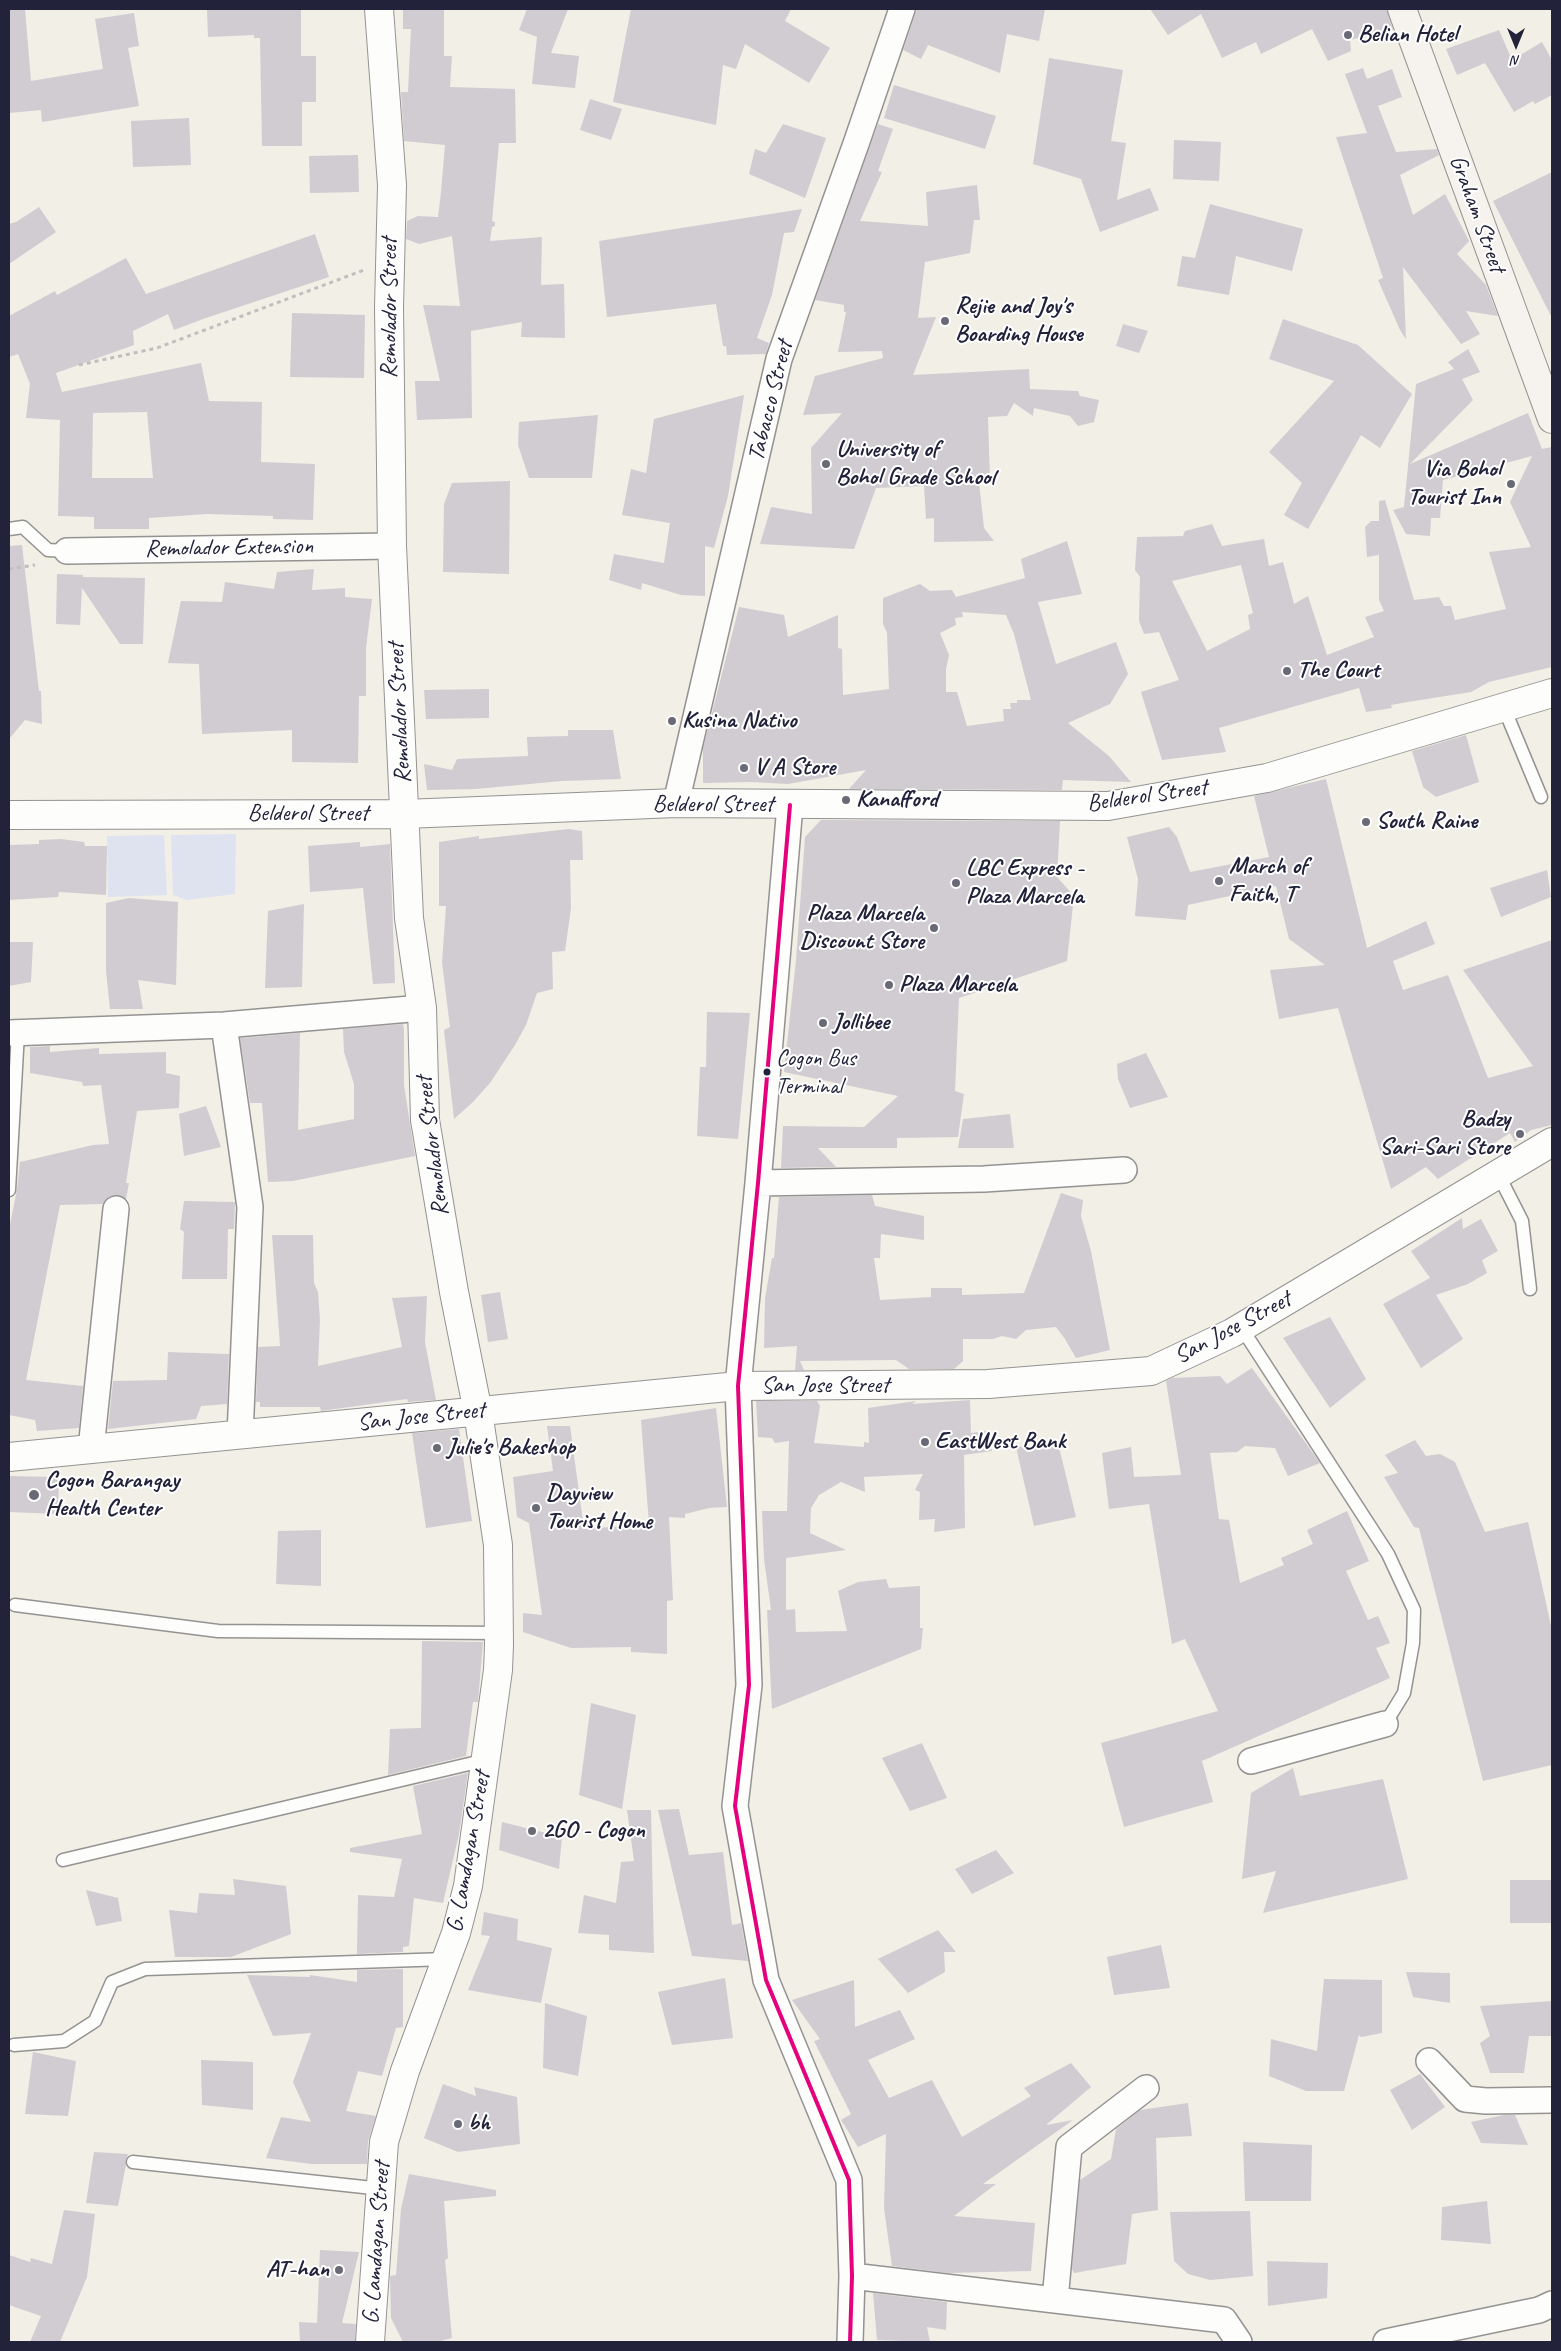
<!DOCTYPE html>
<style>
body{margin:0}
#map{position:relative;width:1561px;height:2351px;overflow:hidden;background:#f1efe6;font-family:Caveat,sans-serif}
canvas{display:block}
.frame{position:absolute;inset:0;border:10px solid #22223b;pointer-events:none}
.north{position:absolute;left:1491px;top:20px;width:50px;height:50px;-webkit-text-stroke:4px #fff;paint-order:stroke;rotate:180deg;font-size:14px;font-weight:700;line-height:20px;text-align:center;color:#22223b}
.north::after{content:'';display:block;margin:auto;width:18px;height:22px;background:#22223b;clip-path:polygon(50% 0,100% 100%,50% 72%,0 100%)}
</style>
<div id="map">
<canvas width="1561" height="2351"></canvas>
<div class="frame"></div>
<div class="north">N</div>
</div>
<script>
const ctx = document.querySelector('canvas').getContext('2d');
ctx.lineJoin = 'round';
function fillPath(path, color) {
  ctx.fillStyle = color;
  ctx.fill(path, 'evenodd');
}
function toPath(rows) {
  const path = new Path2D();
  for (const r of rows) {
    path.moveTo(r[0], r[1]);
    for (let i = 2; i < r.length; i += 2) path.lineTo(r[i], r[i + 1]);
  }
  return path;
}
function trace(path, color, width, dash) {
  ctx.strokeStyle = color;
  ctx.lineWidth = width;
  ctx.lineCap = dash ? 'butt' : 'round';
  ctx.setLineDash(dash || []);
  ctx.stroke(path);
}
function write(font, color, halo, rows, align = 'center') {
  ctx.font = font + ' Caveat,sans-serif';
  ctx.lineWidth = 4;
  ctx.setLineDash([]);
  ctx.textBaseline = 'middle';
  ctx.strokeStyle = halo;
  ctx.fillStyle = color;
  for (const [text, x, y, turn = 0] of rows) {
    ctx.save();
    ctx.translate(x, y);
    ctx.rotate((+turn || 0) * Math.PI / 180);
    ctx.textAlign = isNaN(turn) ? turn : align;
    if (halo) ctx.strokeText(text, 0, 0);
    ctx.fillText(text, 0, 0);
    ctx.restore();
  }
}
const built = toPath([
 [236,834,235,894,187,900,173,895,171,835],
 [164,835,167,895,108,897,107,836]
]);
const building = toPath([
 [9,9,25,9,31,81,103,69,95,19,134,13,139,46,128,48,139,106,42,122,41,110,9,113],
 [207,9,301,9,301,56,316,56,316,102,302,102,302,146,262,146,260,38,254,38,254,35,208,37],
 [403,9,444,9,444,56,452,56,450,87,515,89,516,143,499,143,492,221,495,222,495,226,492,227,490,241,542,237,541,285,564,284,565,338,521,337,522,322,471,331,472,418,417,420,415,381,440,381,423,305,460,306,452,236,419,244,406,239,407,221,418,216,438,217,441,192,443,192,441,192,445,145,404,141,401,92,408,92,411,29,403,29],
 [527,9,568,9,551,53,579,56,575,88,532,84,537,37,519,30],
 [631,9,791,9,785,21,830,48,809,83,745,44,736,69,723,65,716,125,613,102],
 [917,9,1045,9,1039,41,1007,34,1000,73,928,45,921,59,903,50],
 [1150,9,1387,9,1393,30,1350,40,1351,51,1328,61,1312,29,1261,54,1256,42,1222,58,1201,14,1168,35],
 [1499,30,1512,60,1542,42,1552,60,1552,95,1535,104,1533,101,1514,112,1485,63,1457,75,1446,49],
 [1049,58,1123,70,1111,141,1126,143,1117,200,1150,188,1159,210,1100,232,1081,179,1033,164],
 [1363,68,1367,79,1392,69,1402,97,1378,106,1396,152,1437,149,1439,155,1400,175,1413,215,1445,194,1469,241,1457,254,1486,285,1498,316,1466,311,1480,334,1461,344,1403,267,1406,339,1400,330,1378,280,1383,278,1336,137,1367,133,1345,74],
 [894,85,996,116,985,149,884,118],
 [590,99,622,109,611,140,580,130],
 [189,118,191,165,133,167,131,121],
 [783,124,826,138,805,198,749,174,755,149,766,153],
 [878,124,893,129,878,171,882,172,860,221,928,226,926,192,977,185,980,220,974,220,970,253,925,262,918,318,936,317,913,375,1029,369,1030,389,1078,391,1080,396,1099,400,1094,422,1078,426,1070,416,1034,408,1033,416,1014,403,1007,416,988,417,990,482,979,482,984,528,994,541,934,542,934,518,926,519,924,486,876,488,854,549,760,544,771,507,812,514,811,448,842,413,803,415,815,376,883,358,882,351,838,352,846,312,844,312,844,305,815,300],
 [1174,140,1221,142,1219,181,1173,179],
 [358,155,359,192,310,193,309,156],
 [1552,172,1552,318,1493,201],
 [1210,204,1303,229,1292,271,1236,256,1229,295,1177,286,1182,256,1195,258],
 [39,207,56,232,9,264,9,224,16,222],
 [802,209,794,232,784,233,772,295,757,338,769,343,766,354,727,355,726,346,723,346,716,304,607,317,599,241],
 [315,234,329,277,203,319,174,330,168,314,133,331,134,345,56,373,62,392,201,363,209,401,262,402,261,462,315,464,313,520,273,519,273,516,208,514,149,518,149,529,94,529,94,517,58,516,60,420,26,418,30,384,18,354,9,357,9,316,55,291,57,295,126,258,146,294],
 [147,412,153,478,92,478,93,413],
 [292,313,365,315,364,378,290,377],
 [1283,319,1358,345,1412,394,1380,448,1361,435,1308,529,1284,515,1302,483,1269,452,1334,381,1269,359],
 [1123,324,1148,331,1139,353,1116,346],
 [1468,349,1480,372,1462,379,1473,400,1410,464,1528,413,1542,449,1552,447,1552,667,1489,682,1471,692,1408,702,1391,705,1392,708,1366,712,1359,688,1219,728,1226,752,1162,760,1141,692,1179,680,1159,632,1144,634,1139,621,1140,577,1135,570,1137,537,1183,536,1185,531,1212,524,1222,546,1264,539,1269,566,1283,562,1294,604,1308,596,1327,655,1374,637,1365,617,1384,611,1379,600,1379,555,1367,557,1365,527,1371,521,1379,521,1379,501,1385,500,1414,600,1439,597,1444,606,1451,606,1455,620,1506,609,1489,552,1531,547,1510,502,1532,456,1443,480,1440,518,1431,518,1430,536,1406,534,1393,510,1404,507,1416,384,1454,369,1448,362],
 [1241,565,1253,613,1248,615,1250,629,1207,651,1172,581],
 [744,395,728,496,714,548,705,546,705,596,681,595,642,583,641,590,609,580,614,554,664,563,670,523,622,515,631,469,646,473,654,419],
 [598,415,592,478,529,478,518,445,519,422],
 [510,481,509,574,443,572,444,504,452,483],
 [1067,541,1082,594,1038,602,1056,664,1116,642,1128,674,1110,704,1068,723,1109,756,1131,782,1063,780,1062,790,849,789,866,770,788,784,751,782,703,783,703,748,739,607,784,615,788,637,838,615,838,648,842,649,843,695,889,689,887,633,883,624,883,598,920,584,930,591,952,590,956,597,1025,578,1021,559],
 [962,612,1006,615,1014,634,1031,700,1017,700,1017,703,1010,703,1011,709,1003,709,1004,721,967,726,957,692,946,692,946,669,949,655,940,633,956,625,955,618,963,617],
 [22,545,39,691,41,691,42,724,25,720,9,739,9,546],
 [314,569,312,590,345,588,345,597,372,599,366,648,366,696,359,696,358,763,292,762,292,730,202,734,199,664,168,663,181,601,222,602,225,582,274,589,277,572],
 [57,574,83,575,83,577,145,578,143,644,120,644,82,588,80,625,56,624],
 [489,689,489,718,426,719,424,690],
 [568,730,613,730,621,779,562,781,476,789,427,790,424,764,452,770,457,759,528,756,527,737,568,736],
 [1466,735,1479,782,1436,797,1423,787,1412,751],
 [1326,779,1367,948,1426,921,1435,944,1393,961,1403,990,1448,975,1488,1078,1533,1066,1463,970,1552,940,1552,1125,1531,1130,1515,1142,1510,1133,1438,1179,1426,1167,1391,1189,1338,1008,1279,1019,1270,970,1325,965,1289,939,1276,886,1188,905,1186,920,1135,916,1138,879,1127,837,1169,827,1177,837,1190,872,1269,857,1254,796],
 [821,820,1060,821,1057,877,1074,896,1067,961,959,998,955,1091,964,1094,958,1137,897,1138,897,1148,818,1148,836,1167,781,1168,783,1126,864,1127,898,1096,784,1072,796,960,805,837],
 [569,829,582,831,583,860,570,860,571,908,565,951,552,952,553,989,537,993,526,1025,515,1045,490,1083,473,1102,454,1119,444,1030,450,1027,442,962,446,906,439,906,439,842,479,836,479,839],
 [61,839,84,842,85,846,107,846,106,895,59,892,58,897,9,900,9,845,39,844,39,840],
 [360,842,360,847,390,844,395,983,373,984,363,888,310,892,308,846],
 [1547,870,1551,897,1501,917,1490,888],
 [129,898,178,902,176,985,138,980,143,1009,110,1009,106,971,106,903],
 [304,904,302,987,265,988,268,911],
 [9,942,33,942,31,982,9,986],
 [707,1012,750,1013,738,1139,697,1136,700,1067,706,1067],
 [403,1024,404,1030,404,1085,415,1156,293,1181,268,1182,262,1103,250,1103,240,1038,300,1033,298,1130,354,1119,354,1084,344,1052,343,1029],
 [50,1046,50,1052,99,1048,99,1054,166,1052,166,1073,180,1076,179,1108,137,1111,126,1183,129,1183,126,1199,117,1195,110,1196,103,1204,60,1205,26,1380,83,1386,79,1428,37,1431,35,1420,9,1415,9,1229,17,1190,20,1162,93,1145,109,1144,101,1085,83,1086,82,1082,30,1073,30,1047],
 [1146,1053,1168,1097,1130,1108,1118,1079,1117,1064],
 [206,1106,221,1147,184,1156,179,1114],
 [1010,1114,1014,1148,958,1148,963,1119],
 [1061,1193,1083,1200,1081,1216,1091,1251,1110,1350,1076,1358,1065,1339,1056,1327,1026,1330,1016,1339,1002,1336,993,1339,963,1339,963,1361,954,1369,909,1369,896,1360,800,1361,804,1370,795,1370,797,1346,764,1348,765,1298,772,1258,774,1258,779,1197,872,1195,875,1206,924,1216,924,1240,881,1234,880,1258,874,1258,880,1300,931,1297,931,1288,962,1288,962,1295,1024,1293],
 [184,1201,235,1202,234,1229,228,1229,227,1279,182,1279,184,1232,180,1229],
 [1462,1218,1463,1229,1481,1219,1498,1251,1482,1260,1487,1273,1468,1284,1436,1295,1463,1339,1421,1368,1383,1304,1430,1278,1411,1251],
 [272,1235,313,1235,314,1283,318,1292,320,1320,318,1366,402,1347,392,1298,427,1296,425,1342,436,1400,408,1402,407,1399,321,1411,320,1407,260,1407,260,1402,256,1402,258,1347,280,1346],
 [500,1292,508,1339,488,1342,481,1295],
 [1330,1317,1366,1379,1330,1408,1283,1338],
 [168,1352,229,1354,227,1404,201,1406,196,1419,108,1429,113,1381,167,1380],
 [1252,1368,1320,1463,1288,1476,1275,1448,1245,1446,1237,1452,1210,1453,1219,1519,1229,1520,1240,1583,1284,1565,1281,1558,1313,1544,1307,1530,1347,1511,1369,1561,1346,1571,1368,1620,1378,1616,1390,1643,1376,1648,1390,1678,1202,1761,1213,1802,1124,1827,1101,1743,1218,1711,1185,1639,1172,1644,1149,1504,1109,1509,1102,1453,1131,1447,1134,1477,1181,1475,1166,1381,1172,1378,1220,1376,1227,1384],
 [970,1400,971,1433,986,1431,992,1451,964,1455,965,1528,934,1532,935,1519,919,1520,920,1492,915,1490,923,1474,864,1477,865,1492,841,1482,819,1495,811,1508,810,1533,846,1550,786,1558,786,1610,795,1609,796,1632,847,1631,838,1591,858,1582,886,1579,889,1588,920,1586,920,1628,923,1628,921,1649,772,1709,767,1610,771,1610,764,1559,762,1511,787,1511,789,1441,775,1443,772,1438,758,1437,756,1401,817,1401,820,1406,814,1443,864,1447,864,1442,869,1443,868,1408,916,1401,912,1404],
 [716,1408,727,1507,709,1508,685,1514,685,1518,669,1517,673,1600,667,1601,667,1654,631,1652,631,1647,571,1648,523,1632,523,1613,542,1615,529,1523,517,1517,513,1477,553,1471,547,1426,570,1426,584,1529,649,1524,641,1420],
 [459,1429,472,1521,426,1528,412,1433],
 [1415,1440,1426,1456,1440,1454,1455,1462,1485,1532,1528,1522,1552,1630,1552,1765,1483,1781,1419,1528,1414,1527,1384,1477,1398,1473,1385,1455],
 [1058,1443,1076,1517,1034,1526,1016,1447],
 [9,1476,59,1477,58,1514,9,1512],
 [321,1530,321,1586,276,1584,278,1531],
 [422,1641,483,1642,478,1702,473,1702,466,1756,388,1775,390,1729,421,1728],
 [591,1703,636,1715,622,1809,579,1795],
 [922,1743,947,1798,910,1811,882,1758],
 [1293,1768,1300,1796,1383,1779,1408,1879,1263,1913,1276,1871,1242,1879,1251,1793],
 [468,1773,459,1834,443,1903,414,1898,409,1946,403,1947,403,1952,357,1954,358,1895,394,1897,402,1859,350,1852,350,1848,422,1834,413,1786],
 [679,1809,689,1855,723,1852,732,1925,741,1923,748,1961,692,1956,658,1810],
 [627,1810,651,1810,654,1953,609,1950,609,1935,578,1933,584,1895,616,1903,621,1862,634,1861],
 [502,1822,562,1837,559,1869,499,1850],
 [996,1850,1014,1873,972,1894,955,1869],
 [233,1879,286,1886,291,1934,231,1957,175,1957,169,1910,197,1913,199,1893,235,1895],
 [1510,1880,1552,1880,1552,1923,1510,1923],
 [86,1890,118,1898,122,1921,96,1926],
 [484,1912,518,1919,517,1940,552,1948,541,2003,468,1990,490,1936,481,1935],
 [938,1930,956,1952,944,1952,945,1972,908,1993,878,1959],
 [1161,1945,1170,1988,1114,1995,1107,1957],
 [403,1969,403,2027,396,2028,382,2076,358,2071,346,2111,376,2116,368,2141,367,2164,311,2164,266,2158,281,2117,311,2122,293,2082,311,2033,273,2036,247,1975,310,1977,310,1975,357,1982,357,1970],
 [1406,1972,1450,1973,1450,2003,1413,1997],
 [725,1978,733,2038,672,2045,658,1992],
 [1324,1979,1382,1980,1382,2033,1361,2037,1359,2035,1344,2091,1306,2091,1269,2076,1271,2039,1317,2051],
 [854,1980,855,2027,900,2010,915,2039,868,2060,889,2098,932,2080,962,2137,1031,2096,1024,2088,1071,2063,1091,2087,1046,2125,1073,2120,983,2184,996,2184,954,2216,1035,2223,1031,2271,948,2273,892,2266,884,2208,886,2134,858,2147,841,2120,851,2114,814,2041,820,2039,792,2000],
 [1552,2001,1552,2036,1529,2036,1524,2073,1490,2073,1480,2043,1490,2036,1480,2006],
 [545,2003,587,2016,578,2076,543,2068],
 [33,2052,76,2061,68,2116,25,2114],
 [201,2060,253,2062,253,2110,202,2105],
 [1420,2074,1445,2107,1412,2130,1390,2090],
 [443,2084,476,2096,474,2087,517,2097,520,2144,458,2152,424,2138],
 [1188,2103,1192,2136,1156,2138,1158,2210,1132,2214,1126,2264,1074,2273,1072,2269,1080,2180,1111,2159,1116,2129,1140,2110],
 [1504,2115,1515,2115,1528,2145,1481,2143,1471,2122],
 [1243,2142,1312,2145,1311,2201,1245,2201],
 [94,2152,128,2154,118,2206,86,2203],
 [409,2174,496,2190,496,2196,444,2201,448,2258,445,2260,452,2338,437,2342,403,2342,391,2318,390,2276,396,2275,401,2209],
 [1487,2201,1491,2244,1441,2240,1442,2207],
 [64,2210,95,2214,87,2277,60,2342,30,2342,41,2316,9,2305,9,2255,30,2262,31,2258,52,2264],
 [1250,2211,1253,2276,1210,2280,1188,2274,1174,2261,1170,2212],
 [320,2250,359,2252,342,2323,356,2324,355,2342,300,2342,299,2322,317,2323],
 [1267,2261,1328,2263,1327,2298,1268,2306],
 [873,2293,947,2302,946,2330,927,2327,930,2342,877,2340]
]);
const path = toPath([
 [79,365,157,348,364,270],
 [9,569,35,565]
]);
const service = toPath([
 [9,529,23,527,48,550,67,551],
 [1504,708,1541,797],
 [1498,1174,1522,1221,1530,1289],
 [9,1190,18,1033],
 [1241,1327,1388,1554,1414,1610,1413,1643,1404,1693,1385,1724],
 [15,1605,218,1631,499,1633],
 [63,1860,486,1760],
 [14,2045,64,2041,95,2021,112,1982,145,1969,447,1959],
 [133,2162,382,2189]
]);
const minor = toPath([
 [67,551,392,546],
 [676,803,779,359,857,141,902,9],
 [790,805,758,1183,738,1386,749,1685,735,1806,766,1980,849,2180,852,2276,850,2342],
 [224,1025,250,1207,240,1435],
 [9,1033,224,1025,422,1008],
 [758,1183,984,1179,1124,1170],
 [91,1449,116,1209],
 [1251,1761,1385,1724],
 [1429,2061,1465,2099,1486,2101,1552,2100],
 [852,2276,1224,2320,1239,2342],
 [1055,2300,1069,2147,1146,2088],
 [1386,2342,1539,2310,1552,2304]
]);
const tertiary = toPath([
 [9,815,405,814,676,803,1108,806,1267,778,1552,693],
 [9,1457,738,1386,988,1384,1151,1371,1232,1333,1552,1142],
 [370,2342,384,2142,405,2071,456,1933,468,1886,498,1670,499,1645,498,1545,478,1412,454,1292,425,1120,422,1008,409,918,392,546,389,307,392,185,379,9]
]);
const secondary = toPath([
 [1402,9,1552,419]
]);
const bus1 = toPath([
 [790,805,758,1183,738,1386,749,1685,735,1806,766,1980,849,2180,852,2276,850,2342]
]);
const markers = [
 [1348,35,5,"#6a6a77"],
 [945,321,5,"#6a6a77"],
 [826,464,5,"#6a6a77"],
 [1511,484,5,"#6a6a77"],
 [1287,671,5,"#6a6a77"],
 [672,721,5,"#6a6a77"],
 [744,768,5,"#6a6a77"],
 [846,800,5,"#6a6a77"],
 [1366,822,5,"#6a6a77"],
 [1219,881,5,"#6a6a77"],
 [956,883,5,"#6a6a77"],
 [934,928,5,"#6a6a77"],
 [889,985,5,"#6a6a77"],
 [823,1023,5,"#6a6a77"],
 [767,1072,4.5,"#22223b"],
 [1520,1134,5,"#6a6a77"],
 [925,1442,5,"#6a6a77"],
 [437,1448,5,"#6a6a77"],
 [34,1495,6,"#6a6a77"],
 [536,1508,5,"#6a6a77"],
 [532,1831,5,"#6a6a77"],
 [458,2124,5,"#6a6a77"],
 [339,2270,5,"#6a6a77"]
];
const busNames = [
 ["Cogon Bus",776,1059],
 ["Terminal",776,1087]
];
const poiNames = [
 ["Belian Hotel",1358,35],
 ["Rejie and Joy's",955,307],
 ["Boarding House",955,335],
 ["University of",836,450],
 ["Bohol Grade School",836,478],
 ["Via Bohol",1501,470,"right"],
 ["Tourist Inn",1501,498,"right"],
 ["The Court",1297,671],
 ["Kusina Nativo",682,721],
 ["V A Store",754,768],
 ["Kanafford",856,800],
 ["South Raine",1376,822],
 ["March of",1229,867],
 ["Faith, T",1229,895],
 ["LBC Express -",966,869],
 ["Plaza Marcela",966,897],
 ["Plaza Marcela",924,914,"right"],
 ["Discount Store",924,942,"right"],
 ["Plaza Marcela",899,985],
 ["Jollibee",833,1023],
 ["Badzy",1510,1120,"right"],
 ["Sari-Sari Store",1510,1148,"right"],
 ["EastWest Bank",935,1442],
 ["Julie's Bakeshop",447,1448],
 ["Cogon Barangay",45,1481],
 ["Health Center",45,1509],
 ["Dayview",546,1494],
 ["Tourist Home",546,1522],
 ["2GO - Cogon",542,1831],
 ["bh",468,2124],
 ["AT-han",329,2270,"right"]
];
const streetNames = [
 ["Graham Street",1477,214,70],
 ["Remolador Street",390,308,-90],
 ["Tabacco Street",771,401,-76],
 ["Remolador Extension",229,548,-1],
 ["Remolador Street",400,713,-93],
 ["Belderol Street",1147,796,-8],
 ["Belderol Street",713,805],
 ["Belderol Street",308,814],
 ["Remolador Street",433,1146,-97],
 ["San Jose Street",1233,1328,-28],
 ["San Jose Street",825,1386],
 ["San Jose Street",421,1417,-6],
 ["G. Lamdagan Street",469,1852,-80],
 ["G. Lamdagan Street",377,2243,-86]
];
fillPath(built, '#dfe3f0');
fillPath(building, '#d1ccd2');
trace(service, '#949392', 15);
trace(minor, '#949392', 28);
trace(tertiary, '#949392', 30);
trace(secondary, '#949392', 30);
trace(path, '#bfbfbf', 3, [4, 4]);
trace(service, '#fdfdfb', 12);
trace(minor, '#fdfdfb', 25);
trace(tertiary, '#fdfdfb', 28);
trace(secondary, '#f6f2ed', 28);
trace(bus1, '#e5007d', 4);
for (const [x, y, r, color] of markers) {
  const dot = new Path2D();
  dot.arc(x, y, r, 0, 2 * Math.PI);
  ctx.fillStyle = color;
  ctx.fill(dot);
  trace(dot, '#fff', 2);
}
write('23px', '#22223b', '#fff', busNames, 'left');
write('bold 24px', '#22223b', '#fff', poiNames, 'left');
write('24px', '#22223b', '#fff', streetNames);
</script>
